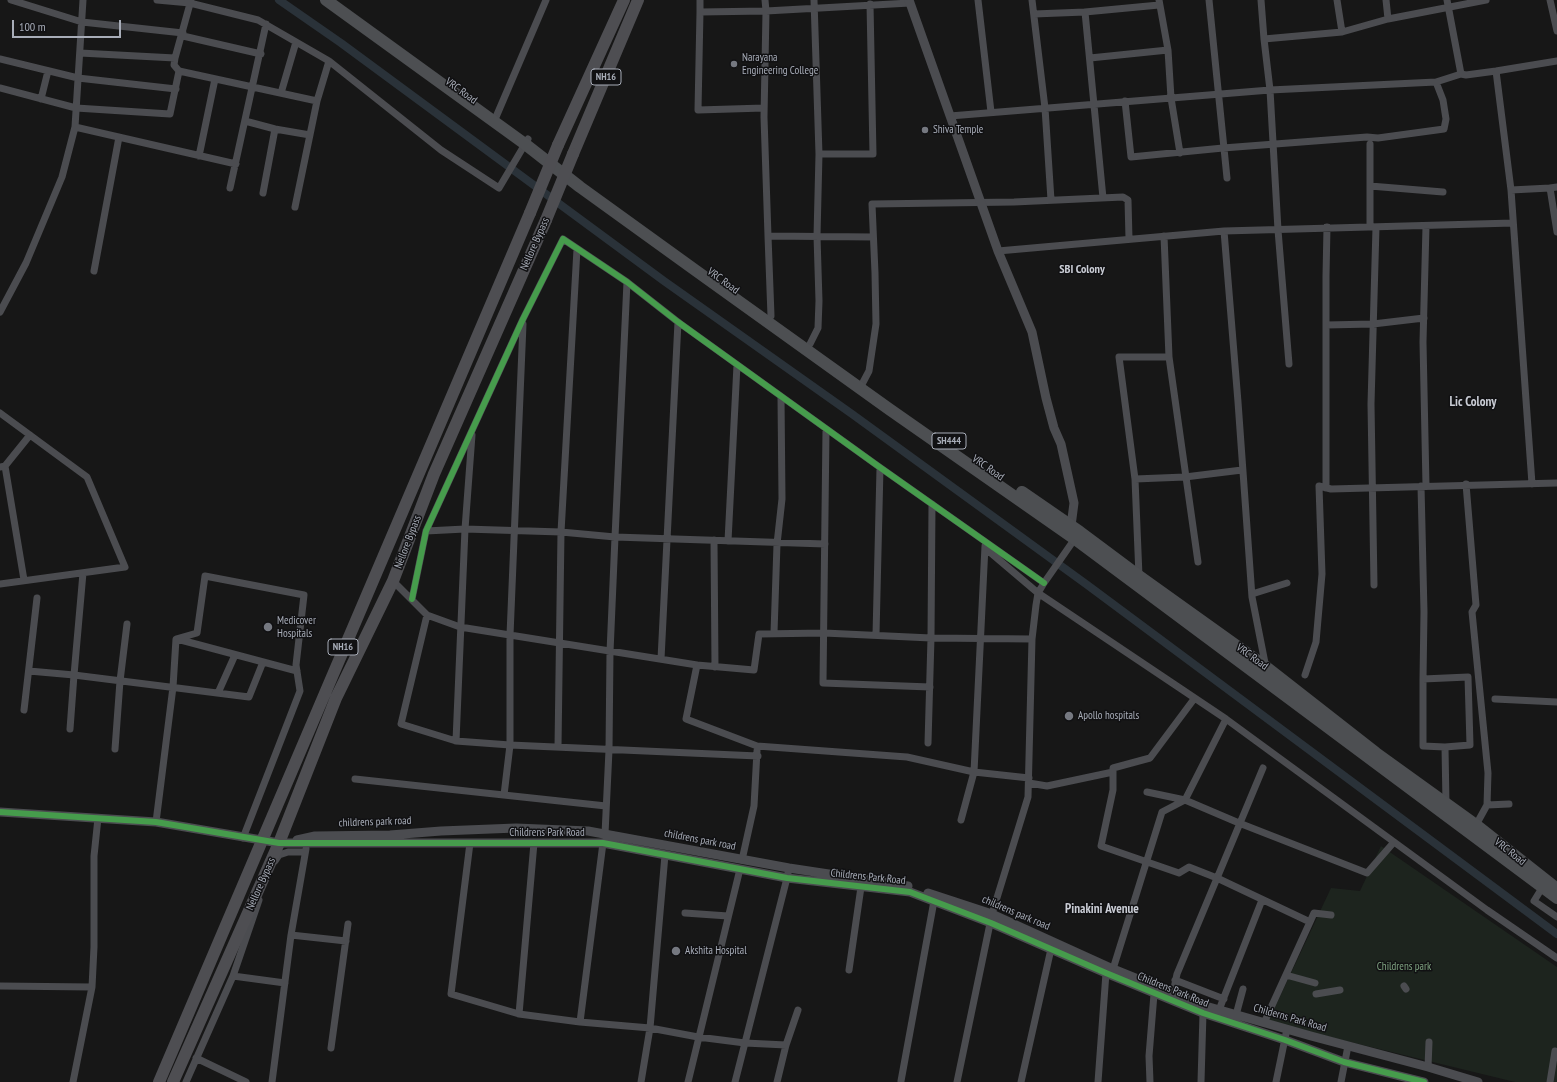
<!DOCTYPE html>
<style>
body{margin:0}
#map{position:relative;width:1557px;height:1082px;overflow:hidden;background:#171717;font-family:"PT Sans Narrow",sans-serif}
canvas{display:block}
.scale{position:absolute;left:12px;top:20px;width:109px;height:18px;box-sizing:border-box;border:2px solid #a8adb8;border-top:0;padding-left:5px;font-size:12px;line-height:14px;white-space:nowrap;color:#a8adb8;-webkit-text-stroke:3px #111113;paint-order:stroke}
</style>
<div id="map">
<canvas width="1557" height="1082"></canvas>
<div class="scale">100 m</div>
</div>
<script>
const ctx = document.querySelector('canvas').getContext('2d');
ctx.lineJoin = 'round';
function fillPath(path, color) {
  ctx.fillStyle = color;
  ctx.fill(path, 'evenodd');
}
function toPath(rows) {
  const path = new Path2D();
  for (const r of rows) {
    path.moveTo(r[0], r[1]);
    for (let i = 2; i < r.length; i += 2) path.lineTo(r[i], r[i + 1]);
  }
  return path;
}
function trace(path, color, width, dash) {
  ctx.strokeStyle = color;
  ctx.lineWidth = width;
  ctx.lineCap = dash ? 'butt' : 'round';
  ctx.setLineDash(dash || []);
  ctx.stroke(path);
}
function write(font, color, halo, rows, align = 'center') {
  ctx.font = font + ' "PT Sans Narrow",sans-serif';
  ctx.lineWidth = 3;
  ctx.setLineDash([]);
  ctx.textBaseline = 'middle';
  ctx.strokeStyle = halo;
  ctx.fillStyle = color;
  for (const [text, x, y, turn = 0] of rows) {
    ctx.save();
    ctx.translate(x, y);
    ctx.rotate((+turn || 0) * Math.PI / 180);
    ctx.textAlign = isNaN(turn) ? turn : align;
    if (halo) ctx.strokeText(text, 0, 0);
    ctx.fillText(text, 0, 0);
    ctx.restore();
  }
}
const green = toPath([
 [1381,846,1557,967,1557,1082,1515,1082,1268,1022,1331,888,1360,891]
]);
const canal = toPath([
 [279,0,341,43,664,281,852,414,1086,584,1557,934]
]);
const minor = toPath([
 [11,0,82,22,183,33],
 [157,0,190,3,258,20,329,61,441,150,499,188,528,139],
 [700,0,700,12],
 [978,0,991,112],
 [1032,0,1045,108,1051,200],
 [1159,0,1168,50,1171,98,1180,153],
 [1209,0,1227,178],
 [1261,0,1264,39,1270,90,1278,230,1289,364],
 [1337,0,1342,32],
 [1447,0,1461,74],
 [1550,0,1557,31],
 [1085,12,1159,5],
 [1034,14,1085,12,1103,198],
 [1388,19,1486,0],
 [183,36,261,54],
 [1264,39,1342,32,1388,19,1386,0],
 [80,53,175,58],
 [1090,58,1168,50],
 [0,59,78,78,176,89],
 [179,71,174,65,175,58,191,0],
 [1496,71,1511,190],
 [0,88,76,108,170,114,179,71,317,101],
 [281,93,296,42],
 [41,99,48,71],
 [1125,101,1131,157,1223,148,1367,137,1378,138,1444,129,1446,119,1443,100,1436,82,1461,74,1466,75,1496,71,1557,61],
 [764,108,698,110,700,12,766,11,765,0],
 [950,116,1270,90,1436,82],
 [496,117,546,0],
 [245,121,275,129,310,135],
 [75,127,236,164],
 [1370,144,1370,227],
 [819,154,873,154,870,4],
 [199,156,215,79],
 [1370,186,1443,192],
 [1557,187,1550,188,1557,232],
 [230,188,266,24],
 [263,193,275,129],
 [295,207,317,101,329,61],
 [1224,231,1238,402,1252,597,1266,668],
 [768,236,764,117,766,11,910,3],
 [1164,236,1169,357,1198,562],
 [998,251,1224,231,1513,223],
 [94,271,119,137],
 [0,312,26,263,62,177,75,127,83,0],
 [771,316,768,236,873,237],
 [1326,325,1373,324,1424,318],
 [810,344,818,328,819,301,817,236,819,154,814,0],
 [860,388,869,371,876,324,875,273,872,204,1014,202,1123,197,1128,200,1129,239],
 [0,413,87,477,125,567,0,584],
 [826,429,823,683,930,687],
 [5,466,30,435],
 [0,467,5,466,24,580],
 [1135,479,1119,357,1169,357],
 [1466,484,1476,605,1472,612,1488,773,1487,805,1476,825],
 [1532,484,1511,190,1550,188],
 [1421,486,1424,612,1423,679,1468,677,1470,745,1445,747,1446,804],
 [1426,486,1423,342,1426,226],
 [1326,488,1326,276,1327,227],
 [426,531,465,529,561,532,615,537,825,544],
 [714,540,715,667],
 [728,541,737,365],
 [985,548,1038,593,1226,719,1487,910,1557,958],
 [83,573,74,675,249,697,263,662],
 [1139,576,1135,479,1185,477,1242,470],
 [393,581,427,615,460,627,697,665,754,670,759,634,824,633,931,638,1032,639],
 [1374,585,1371,404,1376,227],
 [1252,594,1287,583],
 [412,599,426,531,523,319,563,239,627,282,678,322,878,466,1044,583],
 [427,615,401,724,456,741,510,745,758,756],
 [774,633,777,544,782,499,781,397],
 [876,635,880,468],
 [177,639,297,671],
 [661,659,678,322],
 [697,665,686,719,757,746,907,757,974,772,1029,778],
 [29,671,74,675,70,729],
 [1305,675,1316,642,1322,574,1319,486,1331,489,1557,483],
 [1423,679,1423,746,1445,747],
 [218,693,235,655],
 [1194,699,1150,758,1113,768,1113,790,1101,846,1179,873,1189,867,1217,878,1310,922,1264,1023],
 [1495,699,1557,702],
 [24,710,37,598],
 [456,741,465,529,472,435],
 [928,743,931,638,932,504],
 [558,747,561,532,577,249],
 [115,749,120,681,127,624],
 [355,779,606,806],
 [1029,783,1047,786,1113,772],
 [1147,792,1185,800,1226,719],
 [504,795,510,745,510,635,523,324],
 [1487,805,1509,804],
 [961,820,974,772,985,546],
 [156,822,173,687,176,639,197,633,205,576,304,595,296,665,300,691,243,838],
 [605,834,609,750,610,652,615,537,627,282],
 [470,843,451,994,519,1014],
 [534,843,519,1014,580,1022,650,1028,698,1037,745,1043,786,1045],
 [742,860,754,806,757,751],
 [275,861,279,855,288,852,305,852],
 [1542,888,1534,901,1557,917],
 [685,913,728,916],
 [1310,922,1314,913,1331,915],
 [291,935,346,941],
 [1113,969,1162,812,1185,800,1239,823,1367,873,1394,842],
 [849,970,861,887],
 [1286,975,1315,983],
 [233,976,285,983],
 [1175,980,1224,999],
 [0,986,92,987],
 [1404,986,1406,989],
 [1173,993,1177,974,1263,768],
 [1316,994,1340,990],
 [1219,1010,1262,900],
 [1236,1015,1243,989],
 [580,1022,603,843],
 [331,1048,348,924],
 [196,1058,246,1082],
 [1428,1067,1429,1042],
 [901,1081,934,901],
 [73,1082,92,987,94,947,94,856,98,818],
 [186,1082,233,976,259,900],
 [272,1082,291,935,306,849],
 [641,1082,650,1028,665,855],
 [688,1082,740,869],
 [735,1082,787,878,789,868],
 [777,1082,786,1045,798,1010],
 [957,1082,992,914,1028,797,1032,639,1036,605,1038,593,1044,583,1076,537],
 [1021,1082,1051,949],
 [1098,1082,1106,973],
 [1150,1082,1149,1056,1154,994],
 [1201,1082,1203,1013],
 [1276,1082,1287,1029],
 [1341,1082,1348,1046],
 [1550,1082,1555,1051]
]);
const tertiary = toPath([
 [909,0,998,251,1032,332,1046,398,1054,428,1061,444,1074,503,1071,526],
 [0,812,156,822,279,843,603,843,787,878,910,892,991,923,1106,973,1203,1013,1285,1040,1344,1062,1424,1082],
 [297,840,315,836,390,835,441,831,516,828,588,831,789,868,908,886],
 [928,893,992,914,1113,969,1202,1005,1311,1036,1428,1067,1478,1082]
]);
const primary = toPath([
 [326,0,525,144,580,187,695,270,889,409,1075,539,1557,898],
 [1022,492,1080,532,1139,576,1266,667,1376,753,1476,825,1557,889]
]);
const trunk = toPath([
 [558,145,624,0],
 [573,154,638,0],
 [159,1082,530,213],
 [173,1082,279,843,336,698,393,581,434,474,546,220]
]);
const trunkBridge = toPath([
 [530,213,558,145],
 [546,220,573,154]
]);
const cycleway = toPath([
 [412,599,426,531,523,319,563,239,627,282,678,322,878,466,1044,583],
 [0,812,156,822,279,843,603,843,787,878,910,892,991,923,1106,973,1203,1013,1285,1040,1344,1062,1424,1082]
]);
const markers = [
 [734,64,4,"#757880"],
 [925,130,4,"#757880"],
 [268,627,5,"#757880"],
 [1069,716,5,"#757880"],
 [676,951,5,"#757880"]
];
const shields = [
 [606,77,30],
 [949,441,34],
 [343,647,30]
];
const shieldNames = [
 ["NH16",606,77],
 ["SH444",949,441],
 ["NH16",343,647]
];
const poiNames = [
 ["Narayana",742,58],
 ["Engineering College",742,71],
 ["Shiva Temple",933,130],
 ["Medicover",277,621],
 ["Hospitals",277,634],
 ["Apollo hospitals",1078,716],
 ["Akshita Hospital",685,951]
];
const streetNames = [
 ["VRC Road",461,91,36],
 ["Nellore Bypass",535,244,-66],
 ["VRC Road",723,281,36],
 ["VRC Road",988,468,35],
 ["Nellore Bypass",408,542,-69],
 ["VRC Road",1252,657,36],
 ["childrens park road",375,822,-2],
 ["Childrens Park Road",547,833],
 ["childrens park road",700,840,11],
 ["VRC Road",1510,852,38],
 ["Childrens Park Road",868,877,6],
 ["Nellore Bypass",261,884,-66],
 ["childrens park road",1016,913,23],
 ["Childrens Park Road",1173,990,22],
 ["Childerns Park Road",1290,1018,16]
];
const parkNames = [
 ["Childrens park",1404,967]
];
const neighbourhoodNames = [
 ["SBI Colony",1082,270]
];
const quarterNames = [
 ["Lic Colony",1473,402],
 ["Pinakini Avenue",1102,909]
];
fillPath(green, '#1d241e');
trace(canal, '#2a3239', 8);
trace(minor, '#4b4c50', 7);
trace(tertiary, '#4b4c50', 9);
trace(primary, '#4d4f52', 12);
trace(trunk, '#4e4e52', 12);
trace(trunkBridge, '#4e4e52', 12);
trace(cycleway, '#469c4c', 6);
for (const [x, y, r, color] of markers) {
  const dot = new Path2D();
  dot.arc(x, y, r, 0, 2 * Math.PI);
  ctx.fillStyle = color;
  ctx.fill(dot);
  trace(dot, '#111113', 1.5);
}
for (const [x, y, w] of shields) {
  const box = new Path2D();
  box.roundRect(x - w / 2, y - 8, w, 16, 3);
  ctx.fillStyle = '#111113';
  ctx.fill(box);
  trace(box, '#a8adb8', 1);
}
write('bold 10px', '#a8adb8', null, shieldNames);
write('11px', '#a8adb8', '#111113', poiNames, 'left');
write('11px', '#a8adb8', '#111113', streetNames);
write('11px', '#7fa381', '#111113', parkNames);
write('bold 12px', '#c9ccd4', '#111113', neighbourhoodNames);
write('bold 13px', '#c9ccd4', '#111113', quarterNames);
</script>
